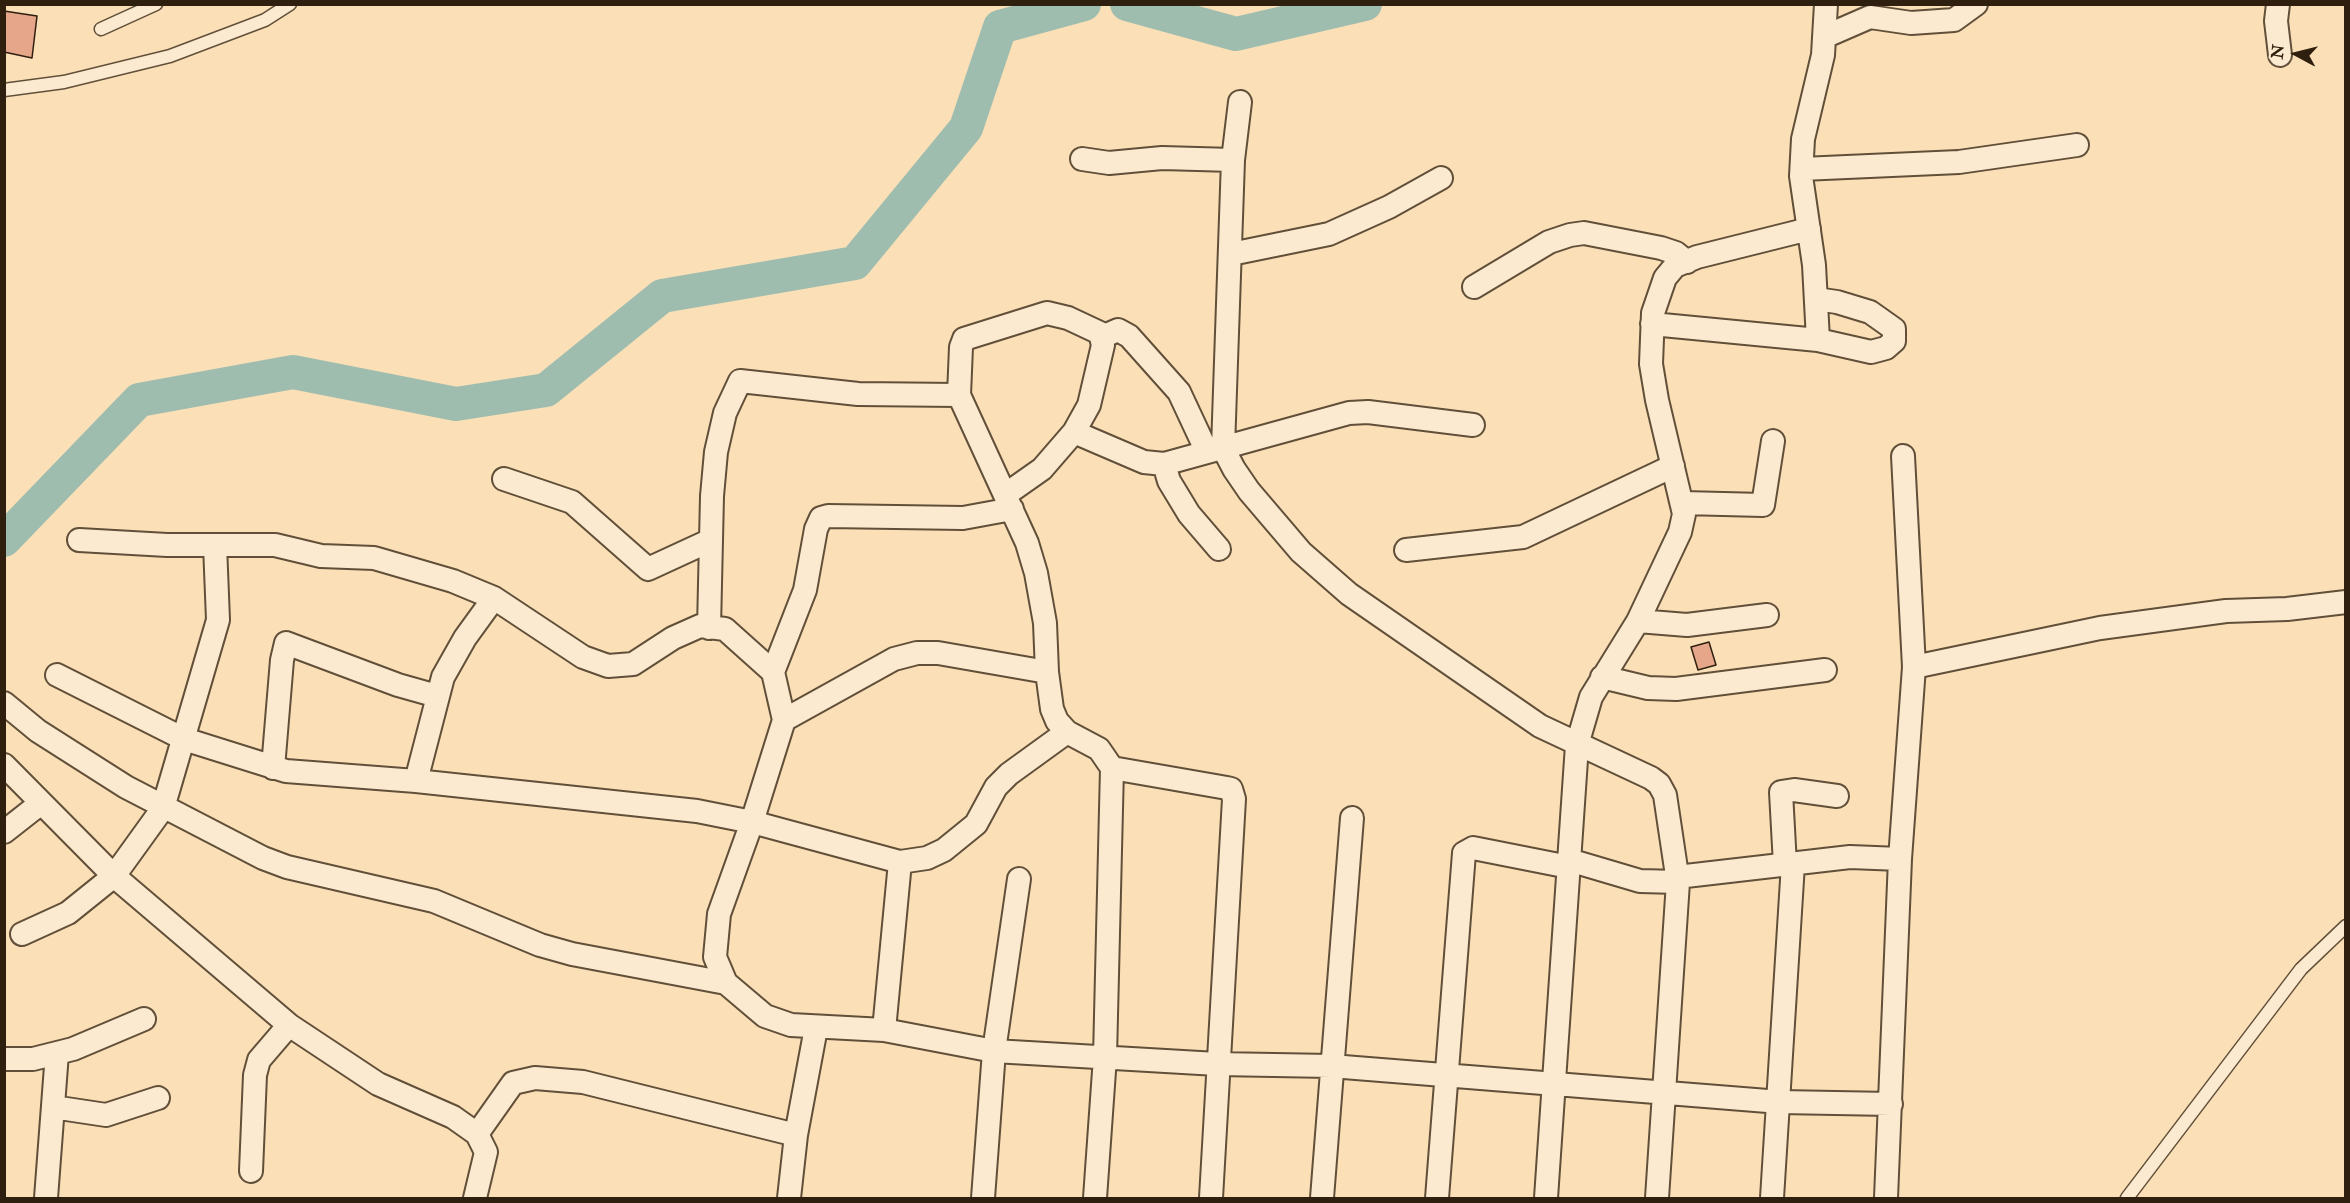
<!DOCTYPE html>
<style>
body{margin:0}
#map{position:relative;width:2350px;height:1203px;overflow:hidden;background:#fadfb7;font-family:"IM FELL Double Pica",serif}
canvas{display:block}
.frame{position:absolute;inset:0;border:6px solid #2e1f0f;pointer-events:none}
.north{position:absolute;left:2266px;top:24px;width:60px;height:60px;-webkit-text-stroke:4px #fcead0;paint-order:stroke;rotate:277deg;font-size:16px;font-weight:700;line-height:24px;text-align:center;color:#2e1f0f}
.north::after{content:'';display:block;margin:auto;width:21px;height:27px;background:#2e1f0f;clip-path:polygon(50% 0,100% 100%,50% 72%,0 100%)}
</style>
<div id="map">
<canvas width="2350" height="1203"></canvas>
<div class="frame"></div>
<div class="north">N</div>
</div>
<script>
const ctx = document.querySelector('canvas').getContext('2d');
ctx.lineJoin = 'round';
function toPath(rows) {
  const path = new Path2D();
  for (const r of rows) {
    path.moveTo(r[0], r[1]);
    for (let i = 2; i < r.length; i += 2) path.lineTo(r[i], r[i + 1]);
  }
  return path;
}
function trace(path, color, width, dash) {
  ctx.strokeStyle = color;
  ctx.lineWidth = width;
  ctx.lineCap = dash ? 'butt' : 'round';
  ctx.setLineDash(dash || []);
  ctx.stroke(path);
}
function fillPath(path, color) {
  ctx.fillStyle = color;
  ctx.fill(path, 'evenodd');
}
const river = toPath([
 [1127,4,1236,34,1365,4],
 [4,540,139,400,293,372,456,404,546,390,662,296,855,263,966,128,1000,27,1084,4]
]);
const building = toPath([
 [4,11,37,16,32,58,4,52,4,11],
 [1709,642,1716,665,1698,670,1691,647,1709,642]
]);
const lane = toPath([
 [101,29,156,4],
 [4,90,64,82,170,56,265,20,290,4],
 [2127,1198,2301,969,2346,926]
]);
const street = toPath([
 [2278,4,2276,21,2280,55],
 [1824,37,1870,17,1911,23,1954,20,1976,4],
 [1240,102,1233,160,1223,448,1234,469,1249,491,1301,552,1349,594,1540,726,1651,778,1659,784,1665,795,1678,882,1657,1198],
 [1082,159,1109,163,1162,158,1233,160],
 [1802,169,1959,162,2077,145],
 [1231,254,1329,234,1389,207,1441,178],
 [1474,287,1549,242,1570,235,1584,233,1661,248,1676,253,1687,262],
 [1652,324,1818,340,1871,352,1886,348,1894,341,1894,329,1870,312,1837,302,1816,299],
 [1102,337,1118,330,1129,336,1179,392,1207,452],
 [1818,340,1814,265,1801,176,1803,139,1823,55,1826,4],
 [1074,432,1089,405,1103,345,1100,333,1068,318,1047,313,964,339,961,347,959,395,1027,543,1036,573,1045,623,1047,672,1052,709,1057,721,1067,732,1099,749,1112,768,1105,1057,1095,1198],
 [1164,464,1169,481,1189,514,1219,549],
 [504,479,572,502,648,569,711,540],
 [1005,495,1042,469,1074,432,1144,462,1164,464,1349,413,1368,412,1473,425],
 [1683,503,1763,505,1773,441],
 [79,540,167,545,275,545,321,556,374,558,453,581,494,598,583,657,608,666,633,664,673,638,700,626,725,629,773,672,784,720,752,822,719,914,715,957,726,983],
 [1406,550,1523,537,1673,466],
 [1638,621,1687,625,1767,615],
 [709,628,712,496,716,452,725,413,740,381,858,394,959,395],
 [1914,667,2100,628,2226,611,2287,609,2346,602],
 [773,672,805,590,816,529,821,518,828,516,963,518,1012,509],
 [57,675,184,739,286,771,416,781,697,811,752,822,900,862,927,858,944,850,976,824,996,787,1009,774,1067,732],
 [1602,677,1648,688,1676,689,1825,670],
 [4,703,38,731,126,787,263,858,287,867,434,901,540,945,572,954,726,983,765,1016,791,1025,884,1030,994,1051,1217,1064,1331,1066,1780,1102,1891,1104],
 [784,720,894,659,917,653,938,653,1047,672],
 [4,765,114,876,289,1025,378,1084,453,1117,477,1134,486,1152,475,1198],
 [273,768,282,660,286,643,398,685,437,696],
 [1112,768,1227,788,1231,789,1234,799,1211,1198],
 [416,781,443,677,465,638,494,598],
 [4,832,41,803],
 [1569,860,1640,881,1678,882],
 [1785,865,1781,792,1794,790,1837,796],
 [1677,877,1850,857,1900,859],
 [22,934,68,913,114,876,163,808,218,620,215,545],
 [884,1030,900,862],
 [4,1059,33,1059,73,1049,144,1019],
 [53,1107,106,1115,158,1098],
 [477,1134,513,1083,535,1078,583,1082,796,1135],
 [251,1171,255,1075,259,1060,289,1025],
 [46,1198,57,1053],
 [789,1198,796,1135,816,1028],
 [983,1198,994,1051,1019,879],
 [1322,1198,1352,818],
 [1437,1198,1464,853,1473,848,1569,867],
 [1546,1198,1577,745,1591,697,1638,621,1680,532,1684,514,1657,400,1651,364,1653,313,1665,278,1675,266,1697,257,1809,229],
 [1772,1198,1793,864],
 [1886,1198,1900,859,1914,667,1903,456]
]);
trace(river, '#9ebdaf', 34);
fillPath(building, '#e6a689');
trace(building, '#2e1f0f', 1.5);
trace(lane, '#614f39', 15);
trace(street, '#614f39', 26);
trace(lane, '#fcead0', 12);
trace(street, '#fcead0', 22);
</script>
